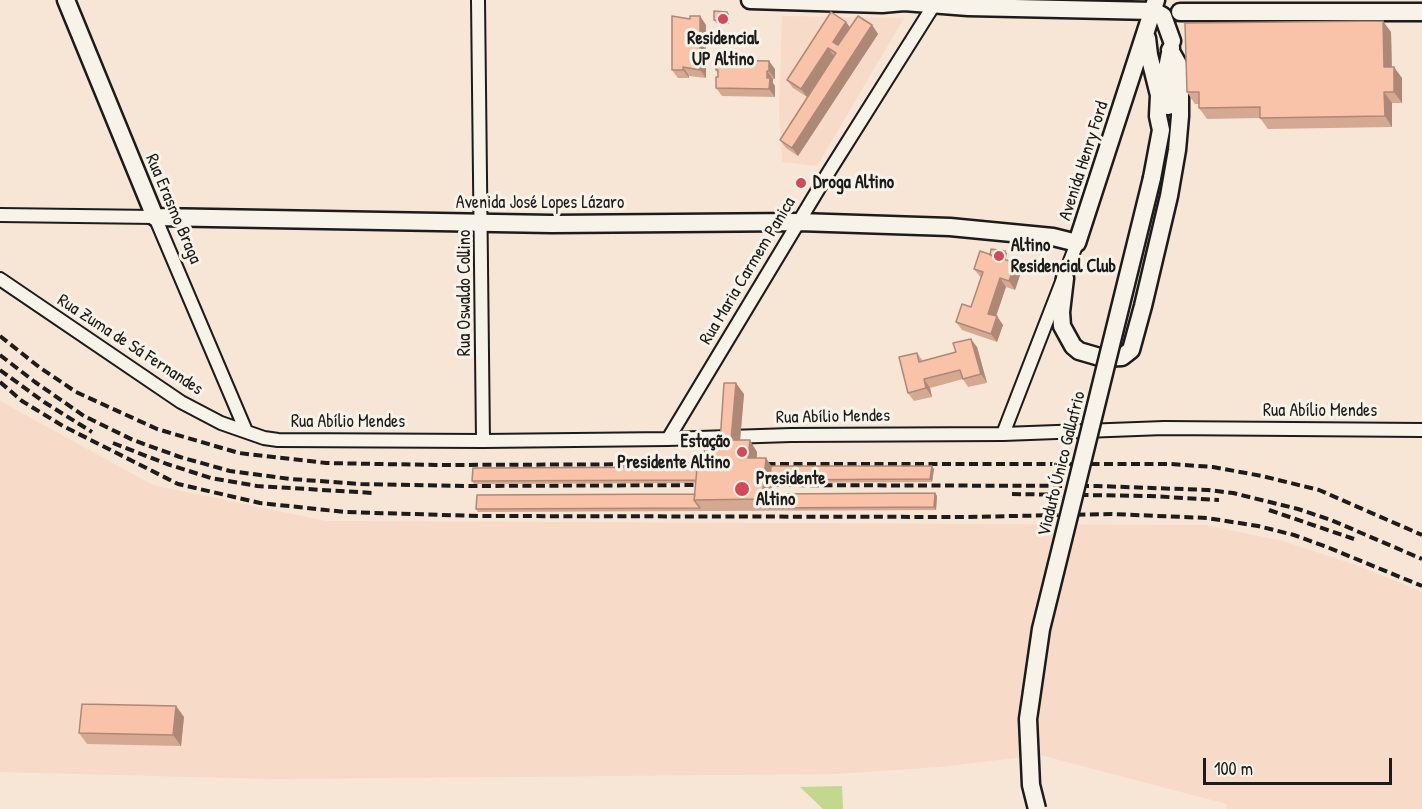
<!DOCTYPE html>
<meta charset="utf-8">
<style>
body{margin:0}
#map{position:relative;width:1422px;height:809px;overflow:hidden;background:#f7e5d5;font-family:"Patrick Hand",sans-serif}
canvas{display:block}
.scale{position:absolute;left:1203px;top:758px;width:189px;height:27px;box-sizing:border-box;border:3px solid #1c1c1c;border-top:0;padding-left:8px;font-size:18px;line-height:21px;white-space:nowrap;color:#1c1c1c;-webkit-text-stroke:4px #f7f3e8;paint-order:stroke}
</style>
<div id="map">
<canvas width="1422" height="809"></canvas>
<div class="scale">100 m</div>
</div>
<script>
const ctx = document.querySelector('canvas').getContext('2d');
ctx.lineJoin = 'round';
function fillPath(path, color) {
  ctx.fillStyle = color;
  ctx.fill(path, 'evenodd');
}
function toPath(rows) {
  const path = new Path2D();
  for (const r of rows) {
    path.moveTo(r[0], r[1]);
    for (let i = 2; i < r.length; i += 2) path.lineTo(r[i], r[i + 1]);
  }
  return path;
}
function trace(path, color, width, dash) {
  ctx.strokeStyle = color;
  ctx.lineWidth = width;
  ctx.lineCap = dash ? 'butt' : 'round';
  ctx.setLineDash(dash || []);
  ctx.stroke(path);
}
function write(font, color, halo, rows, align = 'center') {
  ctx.font = font + ' "Patrick Hand",sans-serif';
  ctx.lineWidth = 6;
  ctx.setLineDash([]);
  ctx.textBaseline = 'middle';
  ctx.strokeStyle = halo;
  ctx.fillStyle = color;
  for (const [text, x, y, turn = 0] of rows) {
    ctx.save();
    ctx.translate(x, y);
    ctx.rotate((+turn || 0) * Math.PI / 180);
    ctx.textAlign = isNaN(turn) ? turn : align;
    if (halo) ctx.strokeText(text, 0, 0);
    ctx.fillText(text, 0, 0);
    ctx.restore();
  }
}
const built = toPath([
 [782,16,904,18,817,166,782,162,779,109],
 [0,401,153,485,326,521,1205,525,1283,541,1356,565,1422,592,1422,809,1226,809,1227,804,1040,755,940,767,836,774,273,779,0,772]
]);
const green = toPath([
 [842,786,843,809,823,809,800,787]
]);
const street = toPath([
 [478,0,483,441],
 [0,215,155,217,246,431],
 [0,279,181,402,221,423,264,438,278,440,483,441,668,439,791,435,1003,434,1164,428,1422,430],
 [1003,434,1077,243],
 [668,439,830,170,937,0]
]);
const secondary = toPath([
 [66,0,155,217,552,224,799,222,950,227,1053,237,1077,243,1156,0],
 [750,0,882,4,904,2,968,7,1154,11,1163,16,1172,41],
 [1180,12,1422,12],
 [1147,38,1149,55,1159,95,1158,116,1161,130,1152,178],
 [1168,106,1166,73,1171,48],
 [1065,278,1061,312,1062,326,1073,346,1079,351,1103,358,1122,357,1131,350,1143,306,1169,196,1177,150,1180,116,1180,82,1178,64,1170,50]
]);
const rail = toPath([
 [0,336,39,367,76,392,157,429,239,453,326,463,436,465,714,464],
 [0,355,35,382,84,416,133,440,180,457,230,471,290,479,361,484,470,486,711,485],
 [0,370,44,402,92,432],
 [0,382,22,401,63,426,178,484,260,503,345,512,479,516,965,517,1112,514,1207,518,1258,526,1294,535,1327,547,1422,586],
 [113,443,167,464,211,478,257,486,373,493],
 [753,464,1170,464,1213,467,1262,476,1319,490,1422,535],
 [756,485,1097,486,1208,490,1233,493,1298,509,1331,520,1422,559],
 [1012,494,1150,496,1219,500],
 [1269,510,1354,539]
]);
const secondaryBridge = toPath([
 [1037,809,1031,785,1028,719,1041,629,1152,178]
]);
const wall = toPath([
 [729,14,729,24,716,23,714,20],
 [690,19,706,25,706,78,689,76,689,78,678,78,672,70],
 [846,22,850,28,872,25,878,34,798,156,786,148,780,140,807,97,793,88,787,80],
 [1391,32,1392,67,1402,78,1402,103,1392,103,1392,127,1268,129,1260,118,1207,119,1199,108,1199,104,1195,104,1187,92],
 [775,69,775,79,773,79,773,83,775,86,775,97,722,96,716,88,718,77,718,74,716,70],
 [1007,253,1006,260,1015,263,1021,272,1015,290,1006,287,996,316,1003,325,997,342,962,330,956,322,971,307,981,278,974,269,990,255],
 [977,347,987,383,968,387,963,379,930,388,932,397,914,401,908,393,917,353,923,361],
 [744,394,740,440,757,452,757,458,766,458,771,466,934,469,932,482,772,483,771,494,935,493,937,496,936,510,478,512,476,509,695,494,696,483,474,484,472,481,697,467,720,442],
 [176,706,184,717,181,746,87,744,79,733]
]);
const shadedWall = toPath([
 [727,12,729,14,729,24,727,21],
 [700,16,706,25,706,78,700,70],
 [1383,21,1391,32,1392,78,1384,67],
 [846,22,852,30,839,50,833,42],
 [872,25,878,34,798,156,792,148],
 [828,48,834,56,807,97,801,89],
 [769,61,775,69,775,79,769,71],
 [683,67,689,76,689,78,683,70],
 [1394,67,1402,78,1402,103,1394,92],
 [767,71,773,79,773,83,775,86,775,97,769,89,767,78],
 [1384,92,1392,103,1392,127,1385,116],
 [1005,251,1007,253,1005,261,1003,259],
 [1015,263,1021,272,1015,290,1009,281],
 [1000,278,1006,287,994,322,988,314],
 [997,316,1003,325,997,342,991,334],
 [971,339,977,347,987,383,981,374],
 [924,379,930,388,932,397,926,388],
 [736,383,744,394,739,452,731,440],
 [750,440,757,452,756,469,748,458],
 [766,458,773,469,770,480,772,483,770,508,768,508,762,499],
 [932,466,934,469,932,482,930,479],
 [935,493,937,496,936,510,934,507],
 [176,706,184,717,181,746,173,735]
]);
const building = toPath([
 [714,11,727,12,727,21,714,20,714,11],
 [831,12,846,22,833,42,838,45,858,16,872,25,792,148,780,140,836,53,828,48,801,89,787,80,831,12],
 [672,16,690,19,690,16,700,16,700,70,683,67,683,70,672,70,672,16],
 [1383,21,1384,67,1394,67,1394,92,1384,92,1385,116,1260,118,1260,107,1199,108,1199,92,1187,92,1185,23,1383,21],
 [716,60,769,61,769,71,767,71,767,78,770,78,769,89,716,88,716,77,718,77,718,70,716,70,716,60],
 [991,249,1005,251,1003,259,990,255,991,249],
 [980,251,1015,263,1009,281,1000,278,988,314,997,316,991,334,956,322,962,304,971,307,983,272,974,269,980,251],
 [971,339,981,374,963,379,960,370,924,379,926,388,908,393,899,357,917,353,919,362,956,352,953,343,971,339],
 [724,383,736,383,731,440,750,440,748,458,766,458,762,499,694,500,698,458,704,459,705,442,720,442,724,383],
 [771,466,932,466,930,479,770,480,771,466],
 [697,467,696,480,472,481,473,468,697,467],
 [935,493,934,507,768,508,769,494,935,493],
 [695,494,694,500,700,508,476,509,477,495,695,494],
 [82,704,176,706,173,735,79,733,82,704]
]);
const markers = [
 [723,19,6,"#d1495b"],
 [801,183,6,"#d1495b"],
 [999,256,6,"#d1495b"],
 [742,452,6,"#d1495b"],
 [742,489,8,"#d1495b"]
];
const poiNames = [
 ["Residencial",723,39,"center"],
 ["UP Altino",723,60,"center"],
 ["Droga Altino",813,183],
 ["Altino",1011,246],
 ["Residencial Club",1011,267],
 ["Estação",730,442,"right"],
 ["Presidente Altino",730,463,"right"],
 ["Presidente",756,479],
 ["Altino",756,500]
];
const streetNames = [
 ["Avenida Henry Ford",1084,161,-72],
 ["Avenida José Lopes Lázaro",540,203],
 ["Rua Erasmo Braga",173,209,67],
 ["Rua Maria Carmem Panica",748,271,-59],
 ["Rua Oswaldo Collino",465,293,-90],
 ["Rua Zuma de Sá Fernandes",130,345,33],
 ["Rua Abílio Mendes",1320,411],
 ["Rua Abílio Mendes",833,417,-1],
 ["Rua Abílio Mendes",348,422],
 ["Viaduto Único Gallafrio",1062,464,-76]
];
fillPath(built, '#f7dbc8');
fillPath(green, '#c1d88e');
trace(street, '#1c1c1c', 16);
trace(secondary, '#1c1c1c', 21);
trace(street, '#f7f3e8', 12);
trace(secondary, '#f7f3e8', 16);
trace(rail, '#1c1c1c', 4, [9, 4.5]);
trace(secondaryBridge, '#1c1c1c', 21, []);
trace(secondaryBridge, '#f7f3e8', 16);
fillPath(wall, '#d5a891');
fillPath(shadedWall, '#ae8876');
fillPath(building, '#f8c3a9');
trace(building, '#ae8876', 1.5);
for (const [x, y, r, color] of markers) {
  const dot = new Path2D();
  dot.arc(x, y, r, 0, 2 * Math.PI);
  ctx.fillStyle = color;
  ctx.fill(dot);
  trace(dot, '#f7f3e8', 2);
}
write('bold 18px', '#1c1c1c', '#f7f3e8', poiNames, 'left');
write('18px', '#1c1c1c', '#f7f3e8', streetNames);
</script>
